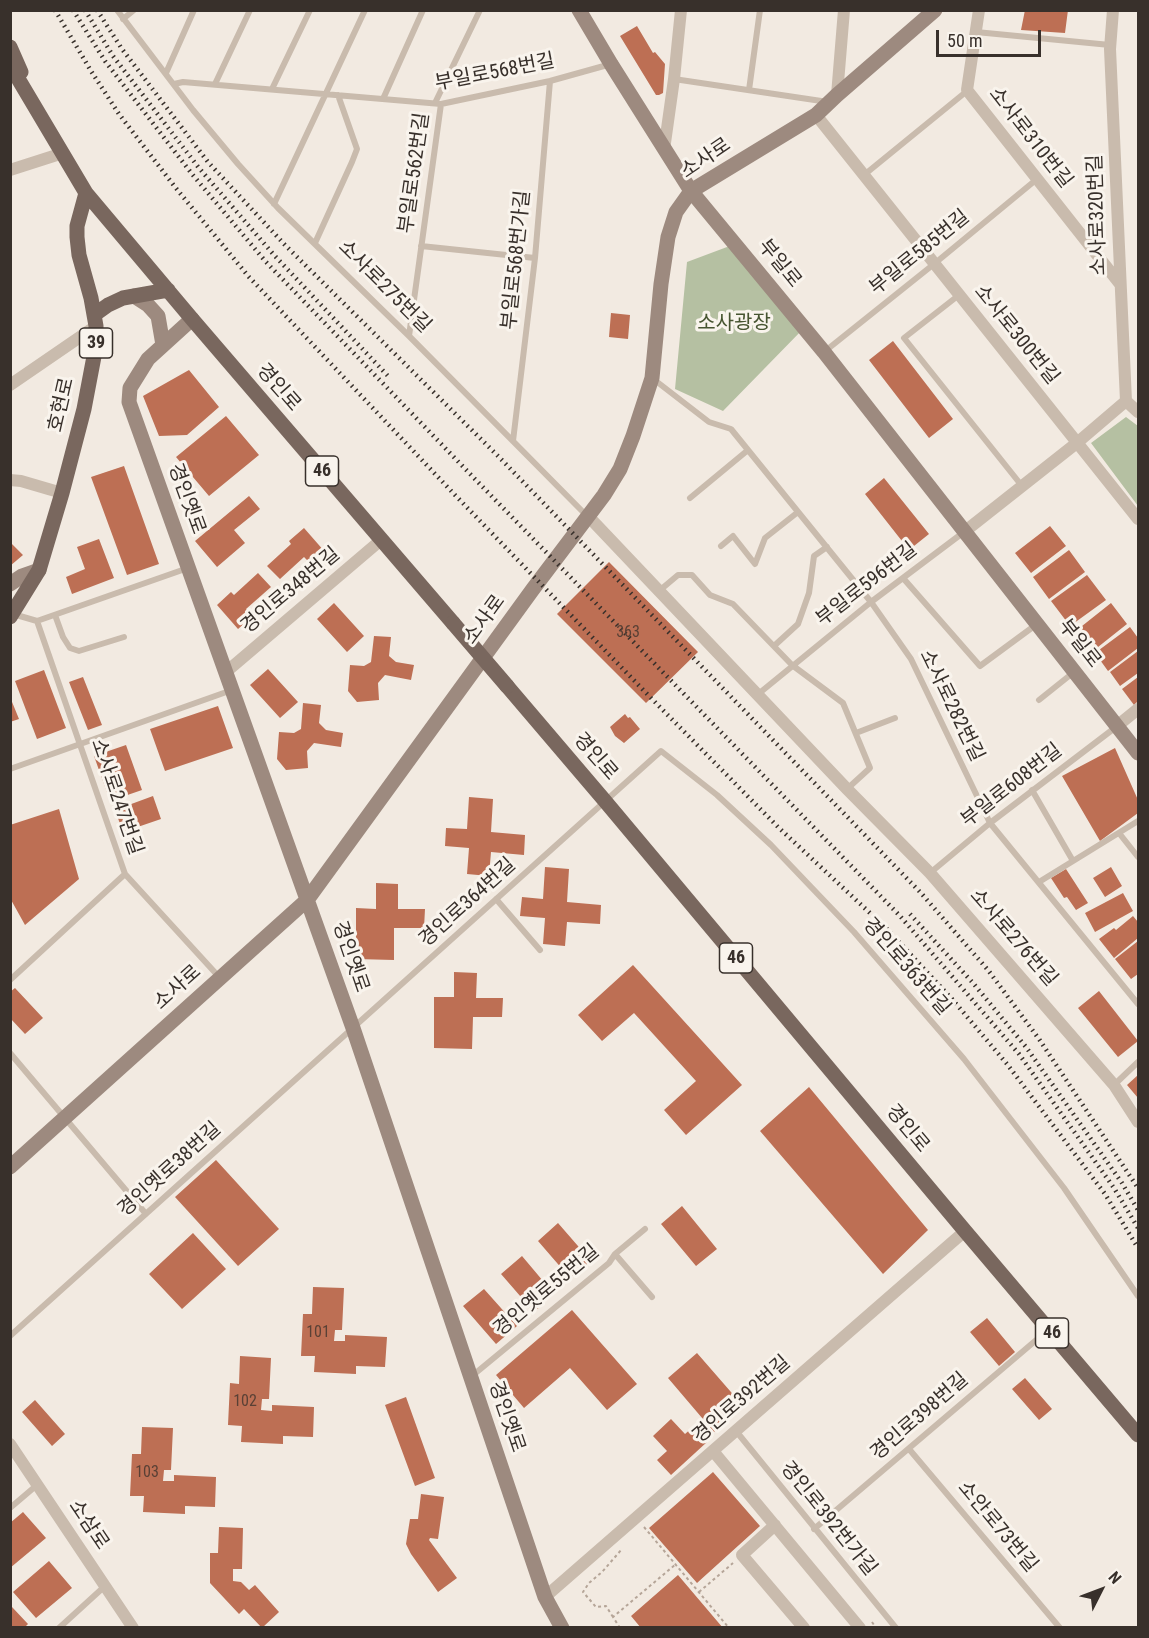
<!DOCTYPE html>
<meta charset="utf-8">
<style>
body{margin:0}
#map{position:relative;width:1149px;height:1638px;overflow:hidden;background:#f2eae1;font-family:"Roboto Condensed",sans-serif}
canvas{display:block}
.frame{position:absolute;inset:0;border:12px solid #38302b;pointer-events:none}
.north{position:absolute;left:1071px;top:1560px;width:60px;height:60px;-webkit-text-stroke:4px #f9f4ed;paint-order:stroke;rotate:48deg;font-size:16px;font-weight:700;line-height:24px;text-align:center;color:#38302b}
.north::after{content:'';display:block;margin:auto;width:21px;height:27px;background:#38302b;clip-path:polygon(50% 0,100% 100%,50% 72%,0 100%)}
.scale{position:absolute;left:936px;top:30px;width:105px;height:27px;box-sizing:border-box;border:3px solid #38302b;border-top:0;padding-left:8px;font-size:18px;line-height:21px;white-space:nowrap;color:#38302b;-webkit-text-stroke:4px #f9f4ed;paint-order:stroke}
</style>
<div id="map">
<canvas width="1149" height="1638"></canvas>
<div class="frame"></div>
<div class="north">N</div>
<div class="scale">50 m</div>
</div>
<script>
const ctx = document.querySelector('canvas').getContext('2d');
ctx.lineJoin = 'round';
function fillPath(path, color) {
  ctx.fillStyle = color;
  ctx.fill(path, 'evenodd');
}
function toPath(rows) {
  const path = new Path2D();
  for (const r of rows) {
    path.moveTo(r[0], r[1]);
    for (let i = 2; i < r.length; i += 2) path.lineTo(r[i], r[i + 1]);
  }
  return path;
}
function trace(path, color, width, dash) {
  ctx.strokeStyle = color;
  ctx.lineWidth = width;
  ctx.lineCap = dash ? 'butt' : 'round';
  ctx.setLineDash(dash || []);
  ctx.stroke(path);
}
function write(font, color, halo, rows, align = 'center') {
  ctx.font = font + ' "Roboto Condensed","Noto Sans KR",sans-serif';
  ctx.lineWidth = 6;
  ctx.setLineDash([]);
  ctx.textBaseline = 'middle';
  ctx.strokeStyle = halo;
  ctx.fillStyle = color;
  for (const [text, x, y, turn = 0] of rows) {
    ctx.save();
    ctx.translate(x, y);
    ctx.rotate((+turn || 0) * Math.PI / 180);
    ctx.textAlign = isNaN(turn) ? turn : align;
    if (halo) ctx.strokeText(text, 0, 0);
    ctx.fillText(text, 0, 0);
    ctx.restore();
  }
}
const green = toPath([
 [735,244,804,328,723,411,675,389,687,262],
 [1126,417,1138,426,1138,506,1091,443]
]);
const building = toPath([
 [1025,10,1068,10,1065,33,1021,30],
 [637,26,653,53,655,52,665,64,663,93,659,95,656,95,620,36],
 [611,313,630,315,628,339,609,337],
 [893,341,953,419,929,438,869,360],
 [189,370,219,407,187,435,159,436,143,396],
 [226,416,259,455,209,496,176,457],
 [124,466,159,564,127,575,91,477],
 [884,478,929,534,909,550,865,494],
 [249,496,260,509,234,530,245,543,217,567,195,541],
 [1050,526,1066,546,1031,573,1015,553],
 [304,528,325,552,311,564,304,557,280,579,267,566,291,544,289,541],
 [99,539,114,578,72,594,66,577,85,569,77,547],
 [10,542,23,555,10,566],
 [1069,550,1085,572,1049,599,1033,577],
 [609,562,698,652,646,703,557,614],
 [258,573,271,587,246,609,253,616,238,629,217,605,231,592,234,595],
 [1087,575,1106,600,1070,626,1051,601],
 [334,603,364,636,347,652,317,619],
 [1111,603,1127,624,1093,651,1077,630],
 [1130,627,1138,638,1138,648,1108,671,1095,653],
 [374,636,391,637,389,656,396,662,414,665,411,680,385,675,378,683,379,700,357,702,348,691,350,665,364,666,371,662],
 [1138,651,1138,673,1120,686,1110,672],
 [268,669,298,702,280,718,250,685],
 [44,670,66,728,37,739,15,681],
 [83,677,102,725,88,730,69,682],
 [1138,677,1138,701,1134,705,1122,689],
 [10,697,19,719,10,722],
 [303,703,321,705,319,723,326,730,343,733,341,747,314,743,307,751,308,768,286,770,277,759,279,732,294,733,301,729],
 [218,706,233,748,165,771,150,729],
 [625,714,628,718,630,717,640,729,624,743,615,736,610,727],
 [126,745,142,790,110,801,94,756],
 [1115,748,1138,800,1138,813,1100,841,1062,776],
 [153,796,161,819,123,832,115,810],
 [469,797,493,799,491,832,525,835,524,855,491,852,489,876,467,874,469,848,445,846,446,828,467,829],
 [59,809,79,879,25,925,10,898,10,825],
 [545,867,569,869,567,902,601,905,600,924,567,922,565,946,543,944,545,918,520,916,522,897,543,899],
 [1111,867,1122,886,1105,897,1093,878],
 [1066,869,1088,903,1076,910,1067,897,1064,898,1051,878],
 [376,883,398,884,398,909,425,909,424,928,394,928,394,960,356,959,356,908,376,909],
 [1123,893,1133,911,1095,932,1085,913],
 [1133,916,1138,922,1138,938,1114,958,1099,939,1114,928,1116,930],
 [1138,941,1138,974,1131,979,1115,959],
 [633,965,742,1085,686,1135,664,1110,696,1081,634,1013,602,1041,578,1015],
 [454,972,477,973,476,998,503,998,502,1017,473,1017,472,1049,434,1048,434,997,454,997],
 [15,988,43,1018,25,1034,10,1018,10,992],
 [1099,991,1138,1041,1118,1057,1078,1008],
 [1138,1075,1138,1098,1127,1085],
 [809,1087,928,1230,883,1274,760,1131],
 [216,1160,279,1229,238,1266,175,1197],
 [682,1206,717,1249,696,1266,661,1224],
 [558,1223,591,1261,570,1278,538,1241],
 [193,1233,226,1269,182,1309,149,1274],
 [522,1256,554,1294,534,1312,501,1274],
 [313,1287,344,1288,342,1330,335,1330,334,1341,345,1341,345,1335,387,1337,385,1367,356,1366,356,1374,314,1372,315,1356,301,1356,303,1314,312,1314],
 [484,1289,517,1326,496,1344,463,1306],
 [572,1310,637,1384,607,1410,570,1368,524,1408,496,1375],
 [987,1318,1015,1352,999,1366,970,1332],
 [697,1353,744,1407,714,1432,668,1378],
 [240,1356,271,1358,269,1399,262,1399,261,1410,272,1411,272,1405,314,1407,313,1437,283,1436,283,1444,241,1442,242,1426,228,1425,230,1383,239,1384],
 [1025,1378,1052,1409,1039,1420,1012,1389],
 [406,1397,435,1478,415,1486,385,1405],
 [35,1400,65,1434,52,1446,22,1412],
 [671,1419,685,1434,693,1427,707,1442,671,1475,657,1460,667,1451,653,1436],
 [142,1427,173,1428,171,1470,164,1470,163,1481,174,1481,174,1475,216,1477,215,1507,185,1506,185,1514,143,1512,144,1496,130,1496,132,1454,141,1454],
 [713,1472,760,1526,697,1583,649,1528],
 [421,1494,444,1497,438,1539,430,1538,429,1540,457,1578,438,1592,411,1554,406,1544,410,1519,418,1519],
 [23,1512,46,1538,10,1568,10,1523],
 [219,1527,243,1528,242,1569,233,1569,233,1581,241,1582,249,1590,255,1585,279,1612,262,1628,244,1609,239,1614,210,1583,210,1553,218,1553],
 [49,1561,72,1588,36,1618,13,1592],
 [678,1575,723,1628,641,1628,631,1616],
 [12,1607,28,1624,24,1628,10,1628]
]);
const path = toPath([
 [644,1527,729,1628],
 [699,1592,733,1563],
 [613,1617,606,1606,596,1607,583,1592,589,1583,602,1572,622,1549],
 [872,1622,876,1628],
 [620,1628,613,1617,676,1564]
]);
const lane = toPath([
 [117,10,193,110,238,164,278,208,409,336,587,516],
 [123,19,134,10],
 [976,32,1110,45],
 [166,73,194,10],
 [674,79,828,102],
 [174,84,183,82,441,104,550,81,611,64],
 [215,84,250,10],
 [272,89,310,10],
 [749,90,760,10],
 [383,99,423,10],
 [435,103,480,10],
 [864,175,967,91],
 [274,204,365,10],
 [315,243,352,162,357,149,338,95],
 [421,246,535,258],
 [959,295,904,338,1022,486],
 [409,336,441,104],
 [824,352,934,264,1037,179],
 [652,378,709,422,731,429,871,602,911,659,990,823,1138,1004],
 [513,441,535,258,550,81],
 [690,498,748,450],
 [721,546,733,536,755,564,765,538,798,512],
 [903,578,980,666,1037,624],
 [659,591,678,575,692,575,710,595,733,604,792,665,843,703,870,768,847,789],
 [13,614,37,621,125,874,220,978],
 [55,615,63,637,70,648,79,651,124,637],
 [37,621,188,568],
 [774,646,798,624,809,593,814,556,827,547],
 [757,695,871,602,964,532],
 [1039,700,1074,672],
 [856,733,895,718],
 [10,769,232,690],
 [1032,790,1073,861],
 [1119,833,1138,857],
 [930,873,990,823,1116,727],
 [1039,882,1138,821],
 [496,899,540,950],
 [10,980,125,874],
 [10,1053,146,1214],
 [1114,1085,1138,1062],
 [615,1254,652,1297],
 [10,1336,661,751,717,795,771,845,854,932,964,1059,1064,1188,1138,1296],
 [472,1376,609,1263,615,1254,645,1229],
 [736,1431,896,1628],
 [909,1449,1060,1628],
 [10,1508,37,1485],
 [814,1529,1048,1330],
 [59,1628,105,1586]
]);
const street = toPath([
 [979,10,967,90,1120,284],
 [1113,10,1110,49,1126,401,1138,412],
 [837,95,844,10],
 [816,115,1138,519],
 [664,150,674,79,681,10],
 [10,170,63,153],
 [10,385,96,326],
 [10,480,21,481,62,493],
 [588,516,847,789,930,873,1114,1085,1138,1122],
 [964,532,1078,442,1126,401],
 [226,672,381,540],
 [1117,726,1138,709],
 [10,1444,133,1628],
 [713,1451,860,1628],
 [775,1525,742,1555,804,1628],
 [545,1597,965,1231]
]);
const secondary = toPath([
 [579,10,611,64,691,191,824,352,1138,753],
 [134,296,148,305,158,316,163,345],
 [192,319,148,359,130,388,129,402,353,1028,545,1597,562,1628],
 [10,584,22,576,39,570],
 [10,1167,307,900,533,589,604,495,620,469,633,436,652,378,661,284,668,237,676,212,691,191,816,115,837,95,935,10]
]);
const primary = toPath([
 [10,47,21,72],
 [10,65,86,193,192,319,453,623],
 [94,315,108,305,123,298,168,290],
 [10,617,39,570,62,493,84,409,96,346,96,326,91,298,79,255,77,237,77,226,86,193],
 [507,686,605,801,965,1231,1138,1435]
]);
const rail = toPath([
 [55,10,91,71,119,114,175,187,249,277,455,495,651,698,778,827,886,928,952,999,1007,1064,1105,1194,1138,1248],
 [73,10,105,61,192,174,266,262,474,478,900,916,1019,1054,1114,1188,1138,1228],
 [85,10,113,56,199,168,274,255,388,376],
 [97,10,122,49,208,162,285,245,498,456,921,893,988,970,1039,1039,1138,1188],
 [910,914,973,983,1026,1047,1122,1183,1138,1210]
]);
const primaryBridge = toPath([
 [453,623,507,686]
]);
const numberNames = [
 ["363",628,633],
 ["101",318,1333],
 ["102",245,1402],
 ["103",147,1473]
];
const shields = [
 [96,343,33],
 [322,471,33],
 [736,958,33],
 [1052,1333,33]
];
const shieldNames = [
 ["39",96,343],
 ["46",322,471],
 ["46",736,958],
 ["46",1052,1333]
];
const streetNames = [
 ["부일로568번길",495,73,-11],
 ["소사로310번길",1030,138,52],
 ["소사로",706,159,-34],
 ["부일로562번길",415,173,-82],
 ["소사로320번길",1098,215,-92],
 ["부일로585번길",920,253,-39],
 ["부일로568번가길",517,260,-84],
 ["부일로",779,264,51],
 ["소사로275번길",384,287,45],
 ["소사로300번길",1016,335,51],
 ["경인로",278,388,49],
 ["호현로",62,405,-77],
 ["경인옛로",186,499,70],
 ["부일로596번길",867,585,-38],
 ["경인로348번길",291,591,-40],
 ["소사로",485,620,-54],
 ["부일로",1079,644,52],
 ["소사로282번길",951,706,64],
 ["경인로",595,757,49],
 ["부일로608번길",1012,786,-38],
 ["소사로247번길",116,797,71],
 ["경인로364번길",468,903,-42],
 ["소사로276번길",1013,938,49],
 ["경인옛로",350,957,71],
 ["경인로363번길",906,967,49],
 ["소사로",178,988,-42],
 ["경인로",907,1129,50],
 ["경인옛로38번길",170,1170,-42],
 ["경인옛로55번길",547,1291,-40],
 ["경인로392번길",742,1400,-41],
 ["경인옛로",506,1417,71],
 ["경인로398번길",920,1417,-41],
 ["경인로392번가길",828,1519,51],
 ["소삼로",88,1525,56],
 ["소안로73번길",997,1527,50]
];
const parkNames = [
 ["소사광장",734,324]
];
fillPath(green, '#b5c0a2');
fillPath(building, '#bd6f54');
trace(path, '#b5a598', 2, [3, 3]);
trace(lane, '#c9bbad', 6);
trace(street, '#c9bbad', 12);
trace(secondary, '#9d8a7f', 15);
trace(primary, '#79675e', 15);
trace(rail, '#38302b', 4.5, [1.5, 4.5]);
trace(primaryBridge, '#79675e', 15);
write('16px', '#594035', null, numberNames);
for (const [x, y, w] of shields) {
  const box = new Path2D();
  box.roundRect(x - w / 2, y - 15, w, 30, 4.5);
  ctx.fillStyle = '#f9f4ed';
  ctx.fill(box);
  trace(box, '#38302b', 1.5);
}
write('bold 18px', '#38302b', null, shieldNames);
write('20px', '#38302b', '#f9f4ed', streetNames);
write('20px', '#475531', '#f9f4ed', parkNames);
</script>
